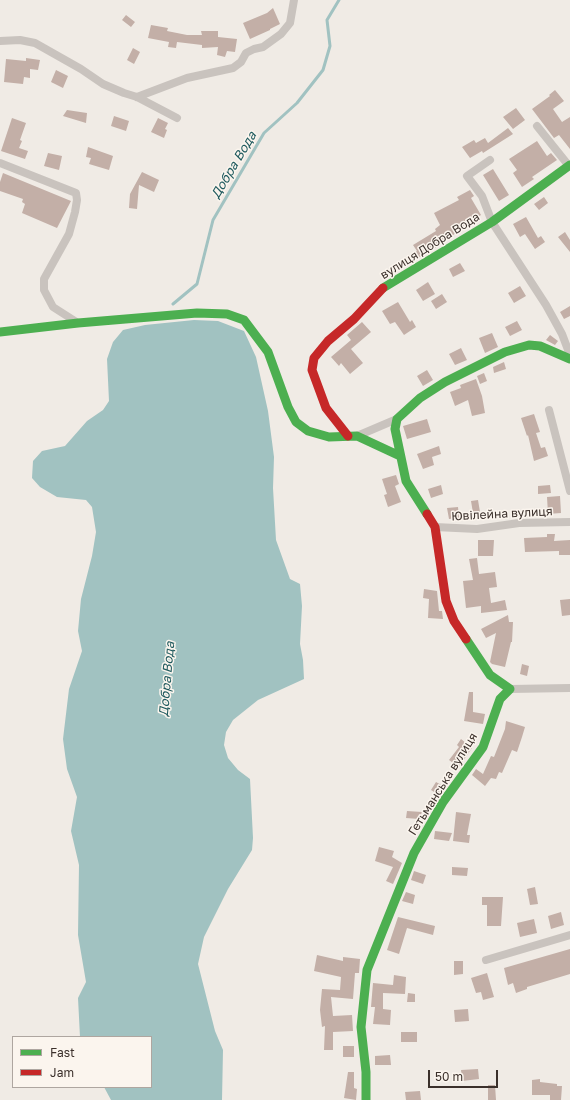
<!DOCTYPE html>
<meta charset="utf-8">
<style>
body{margin:0}
#map{position:relative;width:570px;height:1100px;overflow:hidden;background:#f0ebe5;font-family:"Golos Text",sans-serif}
canvas{display:block}
.legend{position:absolute;left:12px;top:1036px;width:140px;height:52px;box-sizing:border-box;background:#fbf5ee;border:1px solid #aea6a0;margin:0;padding:5px 7px;list-style:none;font-size:12px;color:#3b302b}
.legend li{display:flex;align-items:center;gap:8px;height:20px}
.legend b{width:20px;border:1px solid #aea6a0}
.scale{position:absolute;left:428px;top:1070px;width:70px;height:18px;box-sizing:border-box;border:2px solid #3b302b;border-top:0;padding-left:5px;font-size:12px;line-height:14px;white-space:nowrap;color:#3b302b;-webkit-text-stroke:3px #fbf5ee;paint-order:stroke}
</style>
<div id="map">
<canvas width="570" height="1100"></canvas>
<ul class="legend">
<li><b style="height:5px;background:#4caf50"></b>Fast</li>
<li><b style="height:5px;background:#c62828"></b>Jam</li>
</ul>
<div class="scale">50 m</div>
</div>
<script>
const ctx = document.querySelector('canvas').getContext('2d');
ctx.lineJoin = 'round';
function fillPath(path, color) {
  ctx.fillStyle = color;
  ctx.fill(path, 'evenodd');
}
function toPath(rows) {
  const path = new Path2D();
  for (const r of rows) {
    path.moveTo(r[0], r[1]);
    for (let i = 2; i < r.length; i += 2) path.lineTo(r[i], r[i + 1]);
  }
  return path;
}
function trace(path, color, width, dash) {
  ctx.strokeStyle = color;
  ctx.lineWidth = width;
  ctx.lineCap = dash ? 'butt' : 'round';
  ctx.setLineDash(dash || []);
  ctx.stroke(path);
}
function write(font, color, halo, rows, align = 'center') {
  ctx.font = font + ' "Golos Text",sans-serif';
  ctx.lineWidth = 3;
  ctx.setLineDash([]);
  ctx.textBaseline = 'middle';
  ctx.strokeStyle = halo;
  ctx.fillStyle = color;
  for (const [text, x, y, turn = 0] of rows) {
    ctx.save();
    ctx.translate(x, y);
    ctx.rotate((+turn || 0) * Math.PI / 180);
    ctx.textAlign = isNaN(turn) ? turn : align;
    if (halo) ctx.strokeText(text, 0, 0);
    ctx.fillText(text, 0, 0);
    ctx.restore();
  }
}
const water = toPath([
 [194,320,218,321,244,331,256,357,268,411,274,457,273,488,276,540,290,579,300,584,302,606,300,644,303,660,304,679,258,700,233,720,226,732,224,745,228,758,238,770,250,779,253,838,252,850,228,889,204,937,198,964,215,1031,223,1050,222,1100,111,1100,104,1087,151,1087,151,1037,80,1037,78,998,86,982,78,935,79,865,71,831,77,797,67,769,63,739,69,689,82,651,78,631,81,599,92,556,96,532,92,507,86,500,57,497,40,487,32,478,33,461,42,451,65,446,87,421,103,410,109,401,107,359,113,342,123,330,145,325]
]);
const stream = toPath([
 [173,304,197,284,213,220,264,133,297,103,323,70,330,46,327,20,339,0]
]);
const building = toPath([
 [273,8,280,24,270,29,270,30,250,39,243,23,267,13],
 [126,15,135,22,131,27,122,20],
 [151,25,168,28,167,31,187,35,202,35,201,31,218,31,218,37,237,39,235,52,227,51,225,57,217,55,218,47,202,48,202,45,177,42,176,48,168,47,169,42,148,38],
 [133,48,140,52,134,64,127,60],
 [26,58,40,60,38,70,30,69,30,78,24,77,23,84,4,82,6,59,26,61],
 [56,70,68,76,63,88,51,82],
 [555,90,564,101,553,109,562,122,570,117,570,149,559,135,554,138,532,109,550,96,549,95],
 [516,108,525,120,513,129,503,117],
 [67,110,87,113,86,123,63,116],
 [114,116,129,121,126,131,111,126],
 [12,118,26,123,20,140,22,141,19,148,28,151,25,159,1,151],
 [158,118,168,123,165,129,167,130,164,138,151,132],
 [508,128,513,134,483,153,482,151,470,158,462,147,474,140,476,143,485,138,488,143],
 [537,141,547,156,551,153,557,160,532,177,534,179,522,187,513,173,517,170,509,159],
 [88,147,113,156,109,170,89,164,91,158,86,157],
 [48,153,62,156,59,170,44,166],
 [493,169,509,195,499,201,483,175],
 [142,172,159,180,154,192,139,185,137,209,129,208,130,194],
 [3,173,71,201,57,228,22,213,25,204,22,202,23,199,0,191,0,182],
 [470,190,474,196,471,198,481,215,455,231,456,233,435,248,408,264,405,258,417,251,413,245,436,231,435,229,440,225,434,213,459,200,457,197],
 [544,197,548,203,539,210,534,204],
 [526,217,538,238,541,236,545,242,535,249,525,234,520,237,513,224],
 [565,232,570,240,570,252,558,237],
 [460,263,465,271,453,277,449,269],
 [428,282,435,294,423,301,416,290],
 [520,286,526,296,514,303,508,293],
 [442,294,447,302,436,309,431,301],
 [398,302,410,322,412,320,416,327,404,335,395,322,390,324,382,311],
 [570,306,570,316,564,319,560,312],
 [517,321,522,330,510,336,505,327],
 [362,322,371,332,351,349,363,363,350,374,341,363,339,366,331,357,351,340,347,335],
 [492,333,498,347,485,353,479,338],
 [550,335,558,341,555,345,546,340],
 [461,348,467,360,455,365,449,354],
 [504,362,506,369,494,373,493,367],
 [427,370,433,380,423,386,417,376],
 [484,373,487,381,480,384,477,376],
 [476,379,482,396,485,413,472,416,468,400,455,406,450,392,461,388,460,385],
 [534,414,540,432,536,433,541,448,545,447,548,456,534,461,528,435,527,436,521,418],
 [427,419,431,432,407,439,403,426],
 [439,446,441,454,432,457,434,465,423,469,417,454],
 [396,475,399,484,395,486,401,502,388,507,384,495,387,494,382,479],
 [441,485,443,494,431,498,428,489],
 [550,485,551,493,538,494,538,486],
 [560,496,561,513,548,514,547,497],
 [478,500,480,512,473,513,471,501],
 [458,507,459,518,449,519,447,508],
 [547,534,555,534,554,541,570,540,570,555,559,555,559,551,525,552,524,538,547,537],
 [478,540,494,540,493,556,478,556],
 [477,558,479,574,495,572,497,587,489,588,491,603,505,600,507,610,481,613,481,606,466,608,463,581,473,580,469,559],
 [424,589,437,591,439,611,442,611,443,619,428,618,429,599,423,598],
 [570,599,570,615,562,616,560,600],
 [508,615,509,622,513,622,512,642,511,642,505,667,492,664,490,662,496,633,486,638,481,629],
 [522,664,529,666,527,676,520,674],
 [469,692,473,692,473,712,485,714,483,724,464,721],
 [506,721,525,727,522,737,517,752,512,750,502,773,499,772,496,779,491,778,485,786,472,775,476,769,483,774,491,756,494,757,505,729],
 [461,739,472,748,459,767,449,760,459,747,457,745],
 [436,782,445,787,439,795,431,790],
 [407,811,422,812,419,819,406,818],
 [456,812,471,814,467,835,470,835,469,843,453,841],
 [435,831,452,833,449,841,434,839],
 [379,847,394,851,392,857,402,863,393,884,386,881,393,867,375,861],
 [452,867,468,868,467,876,452,875],
 [414,871,426,875,423,884,411,880],
 [535,887,538,904,530,905,527,889],
 [406,892,415,895,413,904,402,901],
 [482,897,503,897,501,926,487,926,487,905,482,905],
 [561,912,564,925,551,929,548,916],
 [398,917,435,926,433,935,407,928,399,954,387,950],
 [534,919,537,933,520,937,517,923],
 [570,949,570,974,527,987,527,989,516,993,513,983,508,985,504,968],
 [317,955,343,961,343,957,360,959,359,973,355,973,353,999,331,997,333,1016,352,1015,353,1031,333,1032,333,1050,324,1050,325,1026,322,1027,320,1010,322,989,340,990,341,977,314,971],
 [454,961,463,961,463,974,454,975],
 [487,973,494,997,483,1000,481,992,476,993,471,978],
 [394,975,406,977,405,994,383,993,383,1009,391,1010,390,1025,373,1024,375,1007,371,1007,373,983,393,985],
 [408,993,415,994,415,1002,407,1002],
 [468,1009,469,1021,455,1022,454,1010],
 [401,1032,417,1032,417,1042,401,1042],
 [343,1046,354,1046,354,1057,343,1057],
 [390,1055,391,1065,375,1065,375,1056],
 [478,1069,479,1079,462,1081,461,1070],
 [348,1072,354,1072,354,1088,357,1089,356,1100,344,1098],
 [540,1079,540,1082,557,1084,557,1086,562,1086,561,1100,550,1100,550,1095,532,1095,532,1080],
 [488,1085,495,1085,496,1100,488,1100],
 [420,1091,421,1100,406,1100,405,1092]
]);
const street = toPath([
 [0,41,20,40,35,43,81,69,103,84,124,93,137,97,177,118],
 [137,97,187,78,233,68,241,62,246,53,254,49,263,47,281,34,290,23,294,0],
 [537,126,569,166],
 [490,160,467,176,482,196,492,222,546,305,562,334,570,355],
 [0,163,76,193,77,200,75,212,69,234,44,279,44,290,53,307,78,323],
 [549,410,570,491],
 [357,436,397,419],
 [435,527,477,529,519,523,570,522],
 [510,689,570,688],
 [486,960,570,935]
]);
const fast = toPath([
 [383,288,492,222,570,165],
 [0,332,78,323,197,313,227,314,244,320,268,352,288,407,296,422,308,431,329,437,357,436,400,456],
 [427,514,406,481,395,429,397,419,420,398,445,382,505,352,529,345,540,346,570,359],
 [366,1100,366,1072,361,1027,367,970,414,853,443,802,483,747,500,699,510,689,490,675,466,639]
]);
const jam = toPath([
 [348,436,326,408,312,370,314,358,328,341,354,319,383,288],
 [427,514,435,527,446,601,454,621,466,639]
]);
const streetNames = [
 ["вулиця Добра Вода",430,246,-32],
 ["Ювілейна вулиця",502,514,-3],
 ["Гетьманська вулиця",443,784,-58]
];
const waterNames = [
 ["Добра Вода",234,165,-59],
 ["Добра Вода",167,679,-85]
];
fillPath(water, '#a1c2c1');
trace(stream, '#a1c2c1', 3);
fillPath(building, '#c3afa7');
trace(street, '#c9c3be', 8);
trace(fast, '#4caf50', 9);
trace(jam, '#c62828', 9);
write('12px', '#3b302b', '#fbf5ee', streetNames);
write('italic 13px', '#1f5a5e', '#fbf5ee', waterNames);
</script>
